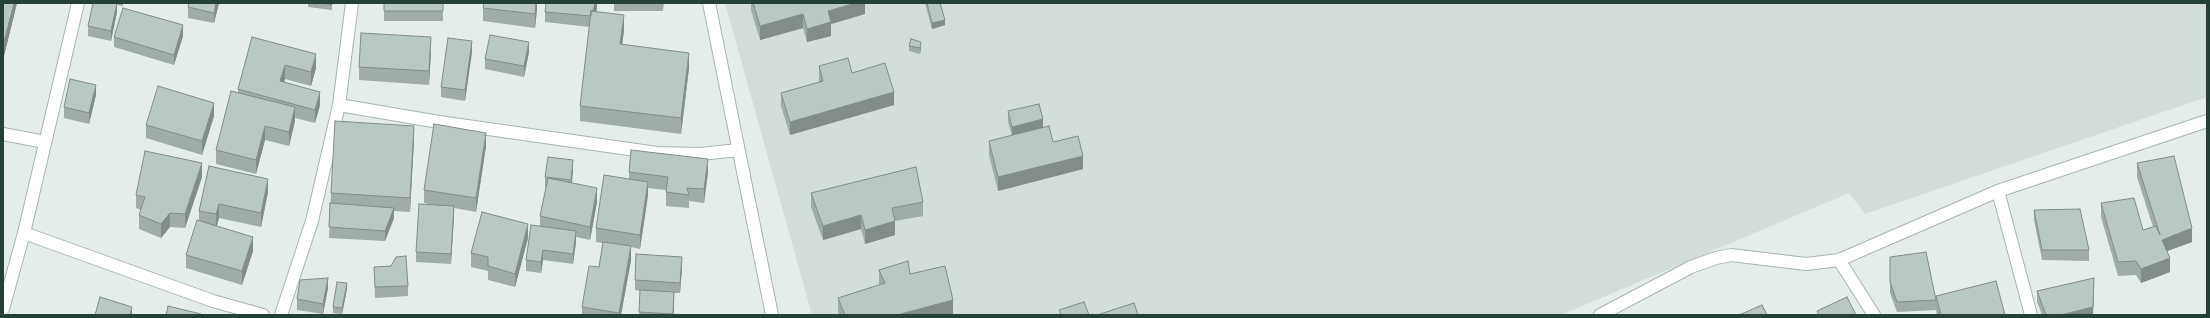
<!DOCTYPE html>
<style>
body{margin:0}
#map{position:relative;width:2210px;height:318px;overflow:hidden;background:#e5edea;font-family:Barlow,sans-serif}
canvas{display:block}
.frame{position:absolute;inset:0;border:4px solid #253f39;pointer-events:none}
</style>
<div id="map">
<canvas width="2210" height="318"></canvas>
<div class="frame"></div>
</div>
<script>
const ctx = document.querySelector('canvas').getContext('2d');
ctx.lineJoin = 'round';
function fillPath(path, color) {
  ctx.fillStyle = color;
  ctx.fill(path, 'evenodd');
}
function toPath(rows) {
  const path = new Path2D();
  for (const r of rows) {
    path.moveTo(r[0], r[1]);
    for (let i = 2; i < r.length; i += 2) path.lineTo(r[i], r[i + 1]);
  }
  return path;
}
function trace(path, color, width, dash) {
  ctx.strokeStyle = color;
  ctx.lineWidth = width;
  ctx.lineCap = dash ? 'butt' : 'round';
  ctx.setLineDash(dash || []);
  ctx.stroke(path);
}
const built = toPath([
 [725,3,2207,3,2207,97,1865,214,1849,193,1561,315,812,315]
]);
const minor = toPath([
 [709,3,772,315],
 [339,105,439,122,657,153,701,154,738,150],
 [3,134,45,142],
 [1998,191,2031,315],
 [24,233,78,3],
 [1839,260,1874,315],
 [3,309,24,233,213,301,263,315],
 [281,315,312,221,339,105,352,3],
 [1600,315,1691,267,1716,258,1731,255,1806,264,1839,260,1998,191,2207,121]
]);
const wall = toPath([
 [3,3,17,3,4,56,3,56],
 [93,3,123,3,123,6,117,5,117,12,111,41,88,36,88,26],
 [219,3,214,23,188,18,188,7],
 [308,3,332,3,332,10,308,7],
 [384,3,443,3,443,21,384,21],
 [537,3,537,9,535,28,483,21,483,8],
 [597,3,597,9,596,11,624,31,622,44,689,68,681,134,580,121,580,106,590,27,545,22,545,12],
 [614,3,664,3,663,11,614,11],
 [751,3,865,3,865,14,831,24,831,36,807,42,803,28,760,40,751,10],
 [925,3,940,3,945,25,932,29],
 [183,36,174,65,114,47,114,37],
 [252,37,316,68,311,86,285,79,284,82,320,105,315,123,295,118,295,121,289,146,265,140,256,174,216,164,216,150,238,93,238,89],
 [909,46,921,47,920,54,909,51],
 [431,51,429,85,359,80,359,67],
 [472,52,465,101,441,97,441,87],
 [529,52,524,77,485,69,485,59],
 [819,66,852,73,894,105,790,135,781,106,781,93,819,82],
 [96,95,89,124,64,118,64,107],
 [1008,111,1043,128,1053,142,1083,169,998,191,989,155,989,141,1012,136,1008,122],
 [214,116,202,155,146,138,146,125],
 [414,140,410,212,394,211,394,218,385,241,329,238,331,193],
 [486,146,476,212,454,208,451,264,416,262,416,252,434,205,424,203,424,190],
 [2137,163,2192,242,2167,251,2170,272,2141,283,2136,275,2118,276,2101,217,2101,203,2143,230,2153,227,2137,177],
 [209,166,268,192,261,227,219,218,217,226,253,251,242,285,186,268,186,255,199,221,199,211],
 [573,170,572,183,597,202,590,240,576,237,576,242,573,264,543,260,541,273,526,271,526,260,540,226,540,216,546,188,545,188,545,177],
 [629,172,708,172,704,203,689,201,689,208,666,206,666,190,648,188,648,195,640,249,631,247,631,260,621,315,582,315,582,307,599,267,603,243,596,242,596,228,629,179],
 [202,177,185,228,170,227,161,238,139,229,139,215,141,210,136,208,136,195],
 [811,193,923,202,923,216,895,221,895,235,865,244,861,229,823,240,811,207],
 [2034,210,2089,250,2089,261,2042,260,2034,220],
 [528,238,515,287,488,280,488,271,471,267,471,253],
 [1890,257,1936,300,1936,296,2005,315,1937,315,1936,310,1897,312,1890,293],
 [391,266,408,286,408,296,375,298,374,267],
 [682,268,680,293,674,293,674,315,639,315,640,291,635,290,635,280],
 [879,270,910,274,953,314,948,315,839,315,838,312,838,298,879,285],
 [328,288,323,314,297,310,297,299],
 [2094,288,2093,315,2042,315,2037,302,2037,291],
 [347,289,342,314,333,313,333,307]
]);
const shadedWall = toPath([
 [14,3,17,3,4,56,4,42],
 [117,3,117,12,111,41,111,31],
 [216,3,219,3,214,23,214,13],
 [536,3,537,3,537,9,535,28,535,14],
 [595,3,597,3,597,9,591,27,591,16],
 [856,3,865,3,865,14,831,24,831,36,807,42,807,29,828,11],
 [803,14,803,28,760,40,760,26],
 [624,15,624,31,620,60,620,44],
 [945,20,945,25,932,29,932,23],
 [183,25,183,36,174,65,174,55],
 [431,37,431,51,429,85,429,71],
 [472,41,472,52,465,101,465,90],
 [529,42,529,52,524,77,524,66],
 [921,42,921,47,920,54,920,48],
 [689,53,689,68,681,134,681,118],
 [316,54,316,68,311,86,311,72],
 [285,65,285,79,280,95,280,81],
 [96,85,96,95,89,124,89,113],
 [320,92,320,105,315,123,315,110],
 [894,92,894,105,790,135,790,122],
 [214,103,214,116,202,155,202,141],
 [295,107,295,121,289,146,289,132],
 [1043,119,1043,130,1012,137,1012,127],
 [265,126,265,140,256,174,256,160],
 [414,126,414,140,410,212,410,198],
 [486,133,486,146,476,212,476,198],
 [1083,156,1083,169,998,191,998,177],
 [708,159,708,172,704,203,704,189],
 [573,160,573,170,571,191,571,180],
 [202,163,202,177,185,228,185,214],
 [268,179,268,192,261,227,261,213],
 [648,182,648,195,640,249,640,235],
 [597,188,597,202,590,240,590,227],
 [219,204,219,218,216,228,216,214],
 [454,206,454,217,451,264,451,254],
 [394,208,394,218,385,241,385,231],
 [170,213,170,227,161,238,161,224],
 [861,215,861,229,823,240,823,226],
 [895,221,895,235,865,244,865,230],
 [528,224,528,238,515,287,515,274],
 [2192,228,2192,242,2162,253,2162,240],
 [576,231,576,242,573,264,573,254],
 [253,237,253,251,242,285,242,271],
 [631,246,631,260,621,315,619,315],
 [543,250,543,260,541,273,541,262],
 [682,257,682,268,680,293,680,283],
 [2170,258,2170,272,2141,283,2141,269],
 [328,278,328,288,323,314,323,304],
 [2094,278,2093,315,2061,315],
 [347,283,347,289,342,314,342,308],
 [674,292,674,315,673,315],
 [953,300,953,314,948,315,897,315],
 [132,307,132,315,130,315]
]);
const building = toPath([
 [3,3,14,3,4,42,3,42,3,3],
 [93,3,117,3,111,31,88,26,93,3],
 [189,3,216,3,214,13,188,7,189,3],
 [322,3,332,3,332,5,322,3],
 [384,3,443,3,443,11,384,11,384,3],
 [484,3,536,3,535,14,483,8,484,3],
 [546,3,595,3,593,11,591,11,591,16,545,12,546,3],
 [753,3,856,3,828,11,831,22,807,29,803,14,760,26,753,3],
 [927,3,940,3,945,20,932,23,927,3],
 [123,8,183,25,174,55,114,37,123,8],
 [591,11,624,15,620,44,689,53,681,118,580,106,591,11],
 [361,33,431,37,429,71,359,67,361,33],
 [490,35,529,42,524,66,485,59,490,35],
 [252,37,316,54,311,72,285,65,280,81,320,92,315,110,238,89,252,37],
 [448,38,472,41,465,90,441,87,448,38],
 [911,39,921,42,920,48,909,46,911,39],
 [848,58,852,73,885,63,894,92,790,122,781,93,823,81,819,66,848,58],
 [70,79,96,85,89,113,64,107,70,79],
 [158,86,214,103,202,141,146,125,158,86],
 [231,91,295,107,289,132,265,126,256,160,216,150,231,91],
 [1039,104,1043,119,1012,127,1008,111,1039,104],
 [335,121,414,126,410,198,331,193,335,121],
 [434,124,486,133,476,198,424,190,434,124],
 [1049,126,1053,142,1078,136,1083,156,998,177,989,141,1049,126],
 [631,150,708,159,704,189,687,188,689,195,666,192,668,177,629,172,631,150],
 [145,151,202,163,185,214,170,213,161,224,139,215,145,197,136,195,145,151],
 [2174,156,2192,228,2162,240,2170,258,2141,269,2136,261,2118,262,2101,203,2134,198,2143,230,2156,226,2160,235,2137,163,2174,156],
 [548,157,573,160,571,180,545,177,548,157],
 [209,166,268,179,261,213,219,204,216,214,199,211,209,166],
 [916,167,923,202,892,208,895,221,865,230,861,215,823,226,811,193,916,167],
 [604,175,648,182,640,235,596,228,604,175],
 [548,178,597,188,590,227,540,216,548,178],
 [330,203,394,208,385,231,329,227,330,203],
 [419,204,454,206,451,254,416,252,419,204],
 [2080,209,2089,250,2042,250,2034,210,2080,209],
 [482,212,528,224,515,274,488,266,488,257,471,253,482,212],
 [197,220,253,237,242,271,186,255,197,220],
 [531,225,576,231,573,254,543,250,541,262,526,260,531,225],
 [603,242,631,246,619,313,582,307,589,266,599,267,603,242],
 [1926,252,1936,300,1897,302,1890,282,1890,257,1926,252],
 [636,254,682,257,680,283,635,280,636,254],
 [406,256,408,286,375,287,374,267,391,266,396,257,406,256],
 [908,261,910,274,945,266,953,300,897,315,845,315,838,298,885,283,879,270,908,261],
 [328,278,323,304,297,299,300,280,328,278],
 [2094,278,2093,307,2061,315,2046,315,2037,291,2094,278],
 [1996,281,2005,315,1941,315,1936,296,1996,281],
 [337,282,347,283,342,308,333,307,337,282],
 [640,290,674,292,673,314,639,312,640,290],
 [100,297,132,307,130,315,95,315,100,297],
 [1847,297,1856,315,1819,315,1817,311,1847,297],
 [1084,302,1089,315,1061,315,1059,310,1084,302],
 [1134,303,1138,315,1097,315,1134,303],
 [1762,305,1767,315,1739,315,1762,305],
 [168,306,201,314,201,315,166,315,168,306]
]);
fillPath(built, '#d3ddd9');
trace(minor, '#a8b5b1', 14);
trace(minor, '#fff', 12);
fillPath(wall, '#a0aca8');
fillPath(shadedWall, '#828c88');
fillPath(building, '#bac8c3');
trace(building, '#828c88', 1);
</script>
